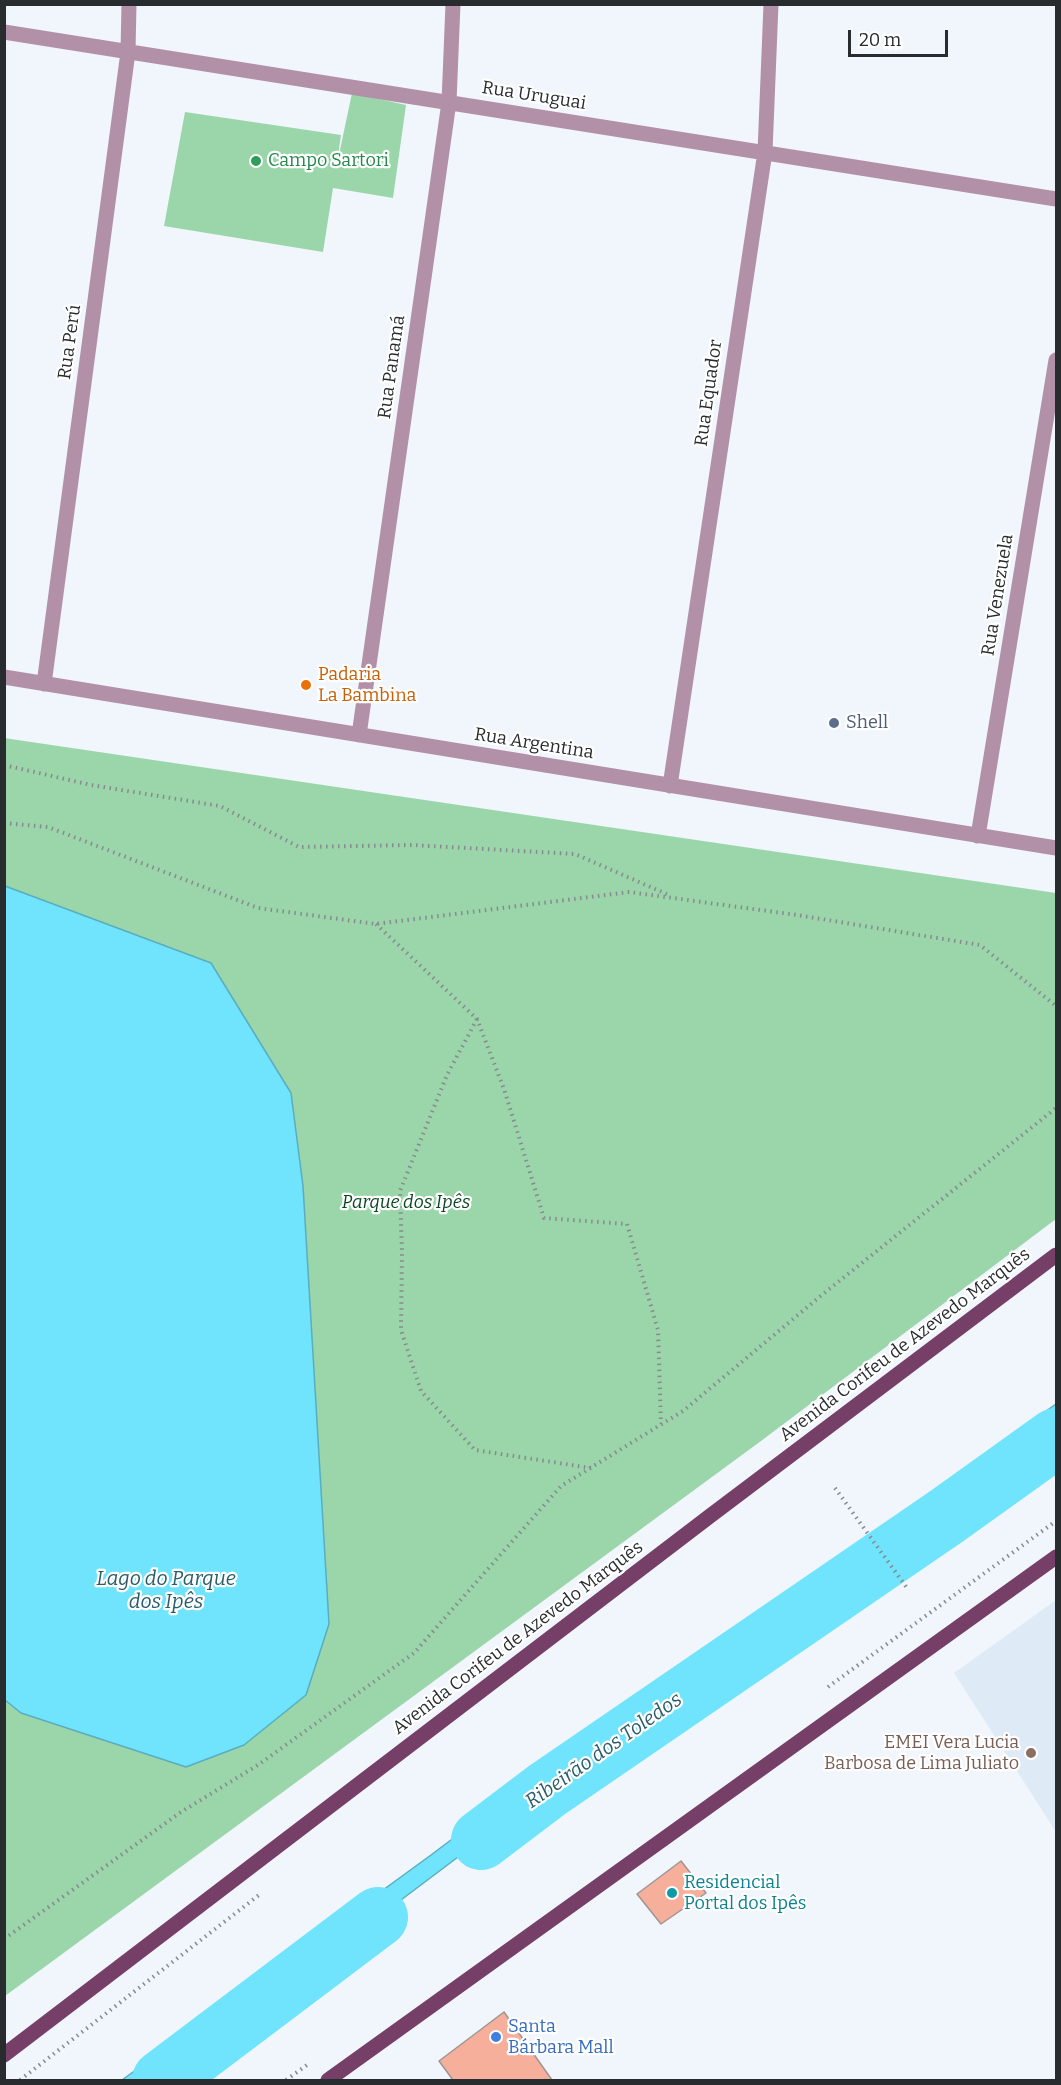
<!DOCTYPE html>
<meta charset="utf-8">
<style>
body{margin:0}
#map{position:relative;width:1061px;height:2085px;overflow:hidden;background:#f0f6fc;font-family:Bitter,serif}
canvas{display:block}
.frame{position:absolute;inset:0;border:6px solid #292c2e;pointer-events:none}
.scale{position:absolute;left:848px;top:30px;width:100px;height:27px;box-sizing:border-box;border:3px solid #292c2e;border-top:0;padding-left:8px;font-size:18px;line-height:21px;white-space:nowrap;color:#292c2e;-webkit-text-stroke:4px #fff;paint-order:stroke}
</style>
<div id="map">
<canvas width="1061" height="2085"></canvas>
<div class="frame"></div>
<div class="scale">20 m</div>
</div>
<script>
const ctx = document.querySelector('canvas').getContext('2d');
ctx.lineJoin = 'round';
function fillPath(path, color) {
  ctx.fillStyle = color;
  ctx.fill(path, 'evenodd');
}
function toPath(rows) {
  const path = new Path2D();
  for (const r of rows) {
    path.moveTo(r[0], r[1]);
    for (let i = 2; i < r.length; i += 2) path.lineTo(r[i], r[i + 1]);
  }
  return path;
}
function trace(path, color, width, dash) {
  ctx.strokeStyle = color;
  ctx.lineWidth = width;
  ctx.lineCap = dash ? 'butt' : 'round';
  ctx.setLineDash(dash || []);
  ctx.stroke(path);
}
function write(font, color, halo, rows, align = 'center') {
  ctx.font = font + ' Bitter,serif';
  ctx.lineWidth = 4.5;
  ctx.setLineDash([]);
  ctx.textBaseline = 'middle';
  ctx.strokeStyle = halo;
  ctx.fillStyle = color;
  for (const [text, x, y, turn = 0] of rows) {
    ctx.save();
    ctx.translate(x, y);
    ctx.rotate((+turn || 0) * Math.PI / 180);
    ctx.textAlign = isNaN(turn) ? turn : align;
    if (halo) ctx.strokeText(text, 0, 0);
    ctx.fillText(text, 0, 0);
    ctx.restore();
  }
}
const built = toPath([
 [1056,1600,1056,1832,954,1673]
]);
const green = toPath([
 [352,93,406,105,393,198,333,188,323,252,164,226,185,112,341,135,336,169],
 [4,738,1056,893,1056,1219,761,1441,5,1996]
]);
const water = toPath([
 [5,886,211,963,291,1093,303,1186,329,1624,306,1695,244,1745,186,1767,21,1713,5,1700,5,886],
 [1056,1404,1056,1438,947,1516,547,1790,162,2080,122,2080,431,1855,639,1698,1056,1404]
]);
const river = toPath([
 [481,1840,547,1790,947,1516,1056,1438],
 [162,2080,378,1917]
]);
const building = toPath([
 [681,1861,706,1893,661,1924,637,1894,681,1861],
 [504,2012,552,2080,453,2080,439,2061,504,2012]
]);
const path = toPath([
 [4,765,91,785,220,806,299,847,412,845,575,854,671,896],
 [4,823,48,827,258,908,376,924,629,892,797,915,980,945,1056,1006],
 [376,924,477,1019,504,1089,544,1218,627,1224,658,1330,661,1424],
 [477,1019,447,1075,400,1191,402,1253,401,1330,421,1391,475,1450,591,1468],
 [835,1488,907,1588],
 [828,1687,1056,1521],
 [4,1939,181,1812,258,1765,414,1653,561,1486,683,1411,823,1294,1056,1108],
 [20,2080,259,1895],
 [286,2080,307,2065]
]);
const minor = toPath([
 [4,32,1056,199],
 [4,677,1056,848],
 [44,684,128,52,129,4],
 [359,735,449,102,453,4],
 [670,786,765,152,771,4],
 [978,836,1056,360]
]);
const major = toPath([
 [4,2055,710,1516,1056,1255],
 [328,2080,1056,1557]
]);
const markers = [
 [256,161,6,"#2e9e5b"],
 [306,685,6,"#e8710a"],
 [834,723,6,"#5c6f8a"],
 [1031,1753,6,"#8d6e63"],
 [672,1893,6,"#0f9aa8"],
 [496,2037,6,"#3f7fe0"]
];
const streetNames = [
 ["Rua Uruguai",534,96,9],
 ["Rua Perú",70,342,-82],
 ["Rua Panamá",392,367,-82],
 ["Rua Equador",709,393,-82],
 ["Rua Venezuela",998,595,-81],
 ["Rua Argentina",534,744,9],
 ["Avenida Corifeu de Azevedo Marquês",905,1345,-37],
 ["Avenida Corifeu de Azevedo Marquês",518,1638,-37]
];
const leisureNames = [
 ["Campo Sartori",268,161]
];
const foodNames = [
 ["Padaria",318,675],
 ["La Bambina",318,696]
];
const serviceNames = [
 ["Shell",846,723]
];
const parkNames = [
 ["Parque dos Ipês",406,1203]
];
const educationNames = [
 ["EMEI Vera Lucia",1019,1743],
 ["Barbosa de Lima Juliato",1019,1764]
];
const cultureNames = [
 ["Residencial",684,1883],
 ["Portal dos Ipês",684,1904]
];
const shopNames = [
 ["Santa",508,2027],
 ["Bárbara Mall",508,2048]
];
const waterNames = [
 ["Lago do Parque",166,1579],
 ["dos Ipês",166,1602],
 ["Ribeirão dos Toledos",604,1751,-35]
];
fillPath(built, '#deebf6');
fillPath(green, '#9bd6aa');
fillPath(water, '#6fe4fc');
trace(water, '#5aadbe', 1.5);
trace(river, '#6fe4fc', 60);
fillPath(building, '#f6af9b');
trace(building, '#9e9593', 1.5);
trace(path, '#878b8f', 4, [1.5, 4.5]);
trace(minor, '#b291a8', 15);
trace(major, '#763f67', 15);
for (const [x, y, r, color] of markers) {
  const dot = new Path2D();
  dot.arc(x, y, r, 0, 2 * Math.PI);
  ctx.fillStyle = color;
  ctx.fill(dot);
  trace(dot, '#fff', 2);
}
write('18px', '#292c2e', '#fff', streetNames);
write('18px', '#27864d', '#fff', leisureNames, 'left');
write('18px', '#c56008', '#fff', foodNames, 'left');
write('18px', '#4e5e75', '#fff', serviceNames, 'left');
write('italic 18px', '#0c4724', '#fff', parkNames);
write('18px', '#785e54', '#fff', educationNames, 'right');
write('18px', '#0d838f', '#fff', cultureNames, 'left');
write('18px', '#366cbe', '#fff', shopNames, 'left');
write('italic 20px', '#2b5d68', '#fff', waterNames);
</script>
